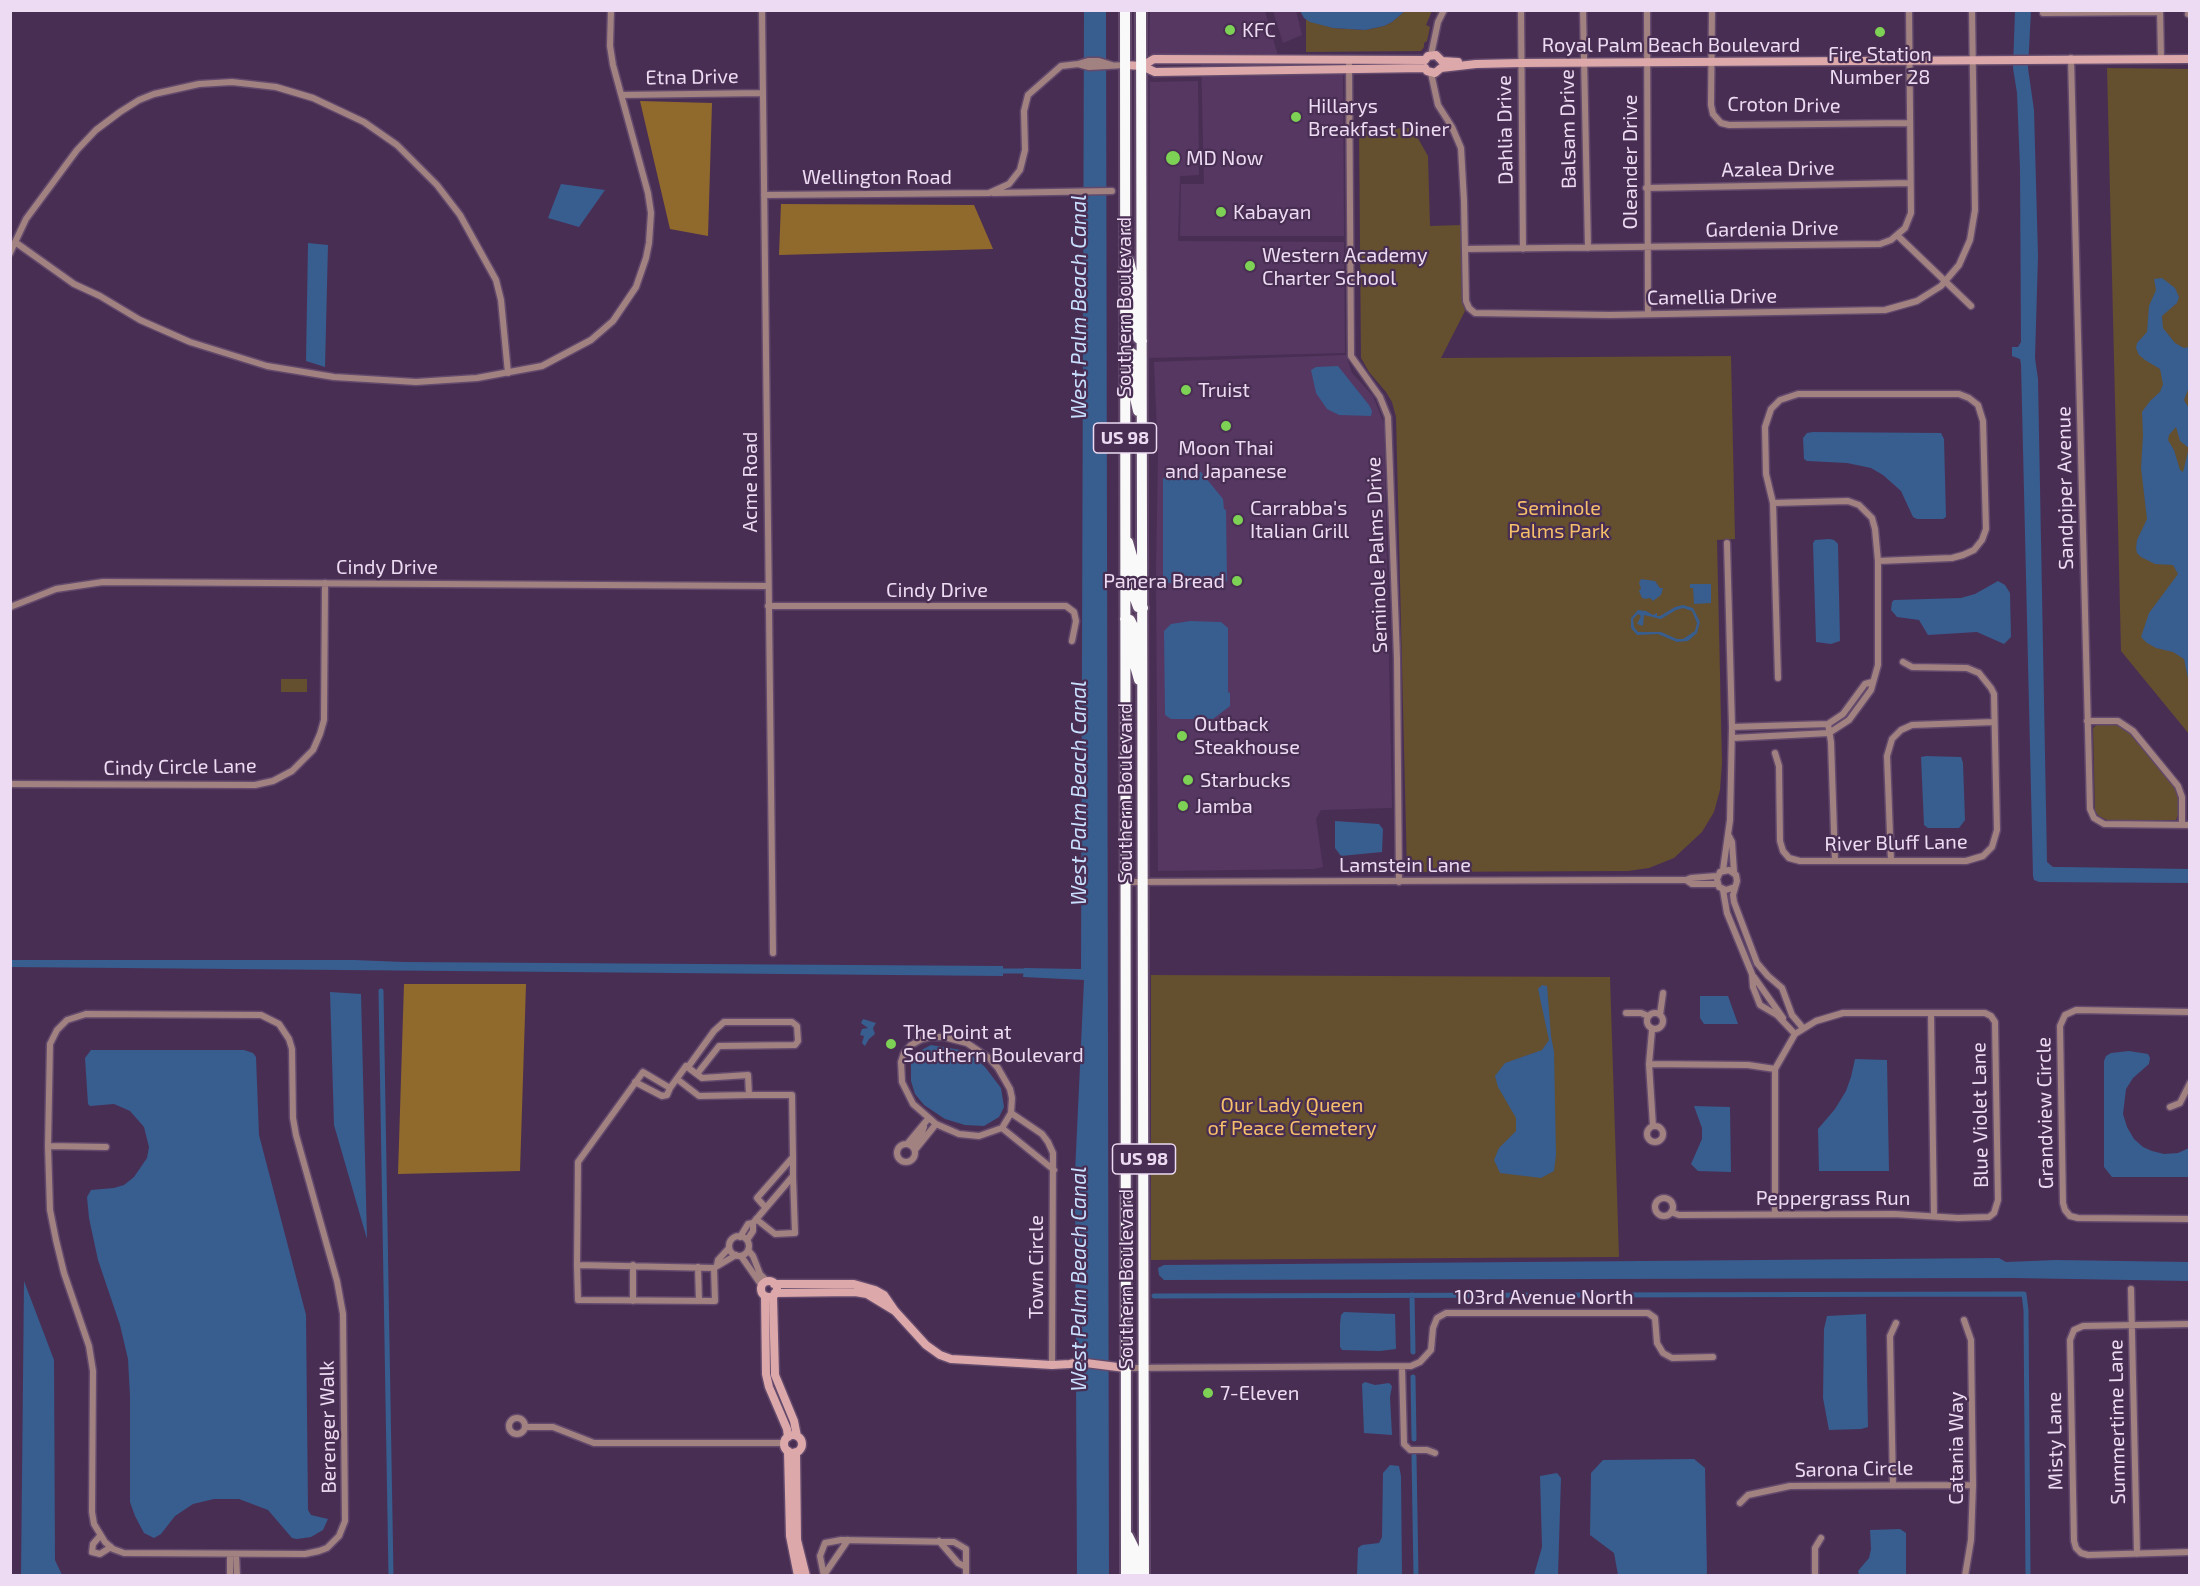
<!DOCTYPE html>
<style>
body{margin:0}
#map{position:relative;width:2200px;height:1586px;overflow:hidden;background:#492e53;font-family:"Exo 2",sans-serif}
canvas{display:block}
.frame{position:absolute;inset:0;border:12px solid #ecdbf2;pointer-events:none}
</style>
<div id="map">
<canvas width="2200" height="1586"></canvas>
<div class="frame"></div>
</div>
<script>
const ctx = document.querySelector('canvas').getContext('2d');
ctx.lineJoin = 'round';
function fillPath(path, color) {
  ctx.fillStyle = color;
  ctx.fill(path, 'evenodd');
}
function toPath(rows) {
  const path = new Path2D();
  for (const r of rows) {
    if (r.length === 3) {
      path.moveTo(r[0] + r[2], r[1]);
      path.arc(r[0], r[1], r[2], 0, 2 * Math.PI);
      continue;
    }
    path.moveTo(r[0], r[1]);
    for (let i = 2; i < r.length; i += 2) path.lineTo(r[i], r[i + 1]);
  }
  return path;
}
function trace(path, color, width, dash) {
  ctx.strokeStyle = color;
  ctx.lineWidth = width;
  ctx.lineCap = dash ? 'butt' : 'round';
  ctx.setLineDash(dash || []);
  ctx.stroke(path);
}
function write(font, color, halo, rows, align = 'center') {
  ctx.font = font + ' "Exo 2",sans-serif';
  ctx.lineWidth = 4.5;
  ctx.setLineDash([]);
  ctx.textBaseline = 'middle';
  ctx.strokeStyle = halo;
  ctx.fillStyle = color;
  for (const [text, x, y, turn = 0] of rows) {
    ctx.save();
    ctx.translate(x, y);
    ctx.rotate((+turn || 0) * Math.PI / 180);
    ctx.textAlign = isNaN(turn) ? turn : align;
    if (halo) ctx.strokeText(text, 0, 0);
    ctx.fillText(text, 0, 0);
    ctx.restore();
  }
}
const built = toPath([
 [1150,11,1265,11,1283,73,1343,74,1344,236,1180,236,1181,184,1204,184,1201,54,1149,54],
 [1273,11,1296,11,1302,35,1283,43],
 [1198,81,1199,175,1180,176,1178,241,1344,242,1345,353,1149,358,1150,82],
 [1346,355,1352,373,1373,396,1384,424,1392,808,1321,810,1316,819,1323,867,1314,869,1158,871,1156,573,1158,454,1154,362]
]);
const green = toPath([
 [1405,11,1438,11,1437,13,1432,11,1426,25,1430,27,1427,41,1424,43,1424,47,1421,51,1306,52,1306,19,1333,28,1365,30,1384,26,1392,22],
 [2107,68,2189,69,2189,734,2121,651],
 [1412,128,1428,156,1430,226,1461,225,1462,297,1465,311,1441,358,1731,356,1735,539,1717,540,1722,763,1720,790,1714,812,1702,832,1674,858,1649,868,1628,871,1407,872,1396,417,1392,402,1386,392,1369,372,1361,358,1359,129],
 [281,679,307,679,307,692,281,692],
 [2114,723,2129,730,2173,783,2178,794,2178,815,2176,820,2107,820,2099,816,2095,811,2093,728,2098,724],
 [1151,975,1610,977,1619,1257,1151,1260]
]);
const forest = toPath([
 [640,101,712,103,708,236,670,229],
 [781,204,974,205,993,249,779,255],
 [404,984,526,984,520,1171,398,1174]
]);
const water = toPath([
 [1084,11,1106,11,1109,1575,1077,1575,1075,1173,1084,980,1023,977,1024,968,1081,969],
 [1300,11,1405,11,1392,22,1384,26,1365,30,1333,28,1310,22,1304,18],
 [2015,11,2031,11,2028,68,2034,110,2038,256,2035,358,2038,379,2047,862,2053,867,2063,867,2189,869,2189,883,2039,882,2034,880,2033,876,2021,364,2020,359,2012,356,2012,347,2018,347,2021,342,2020,168,2017,93,2013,68],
 [561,184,605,190,579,227,548,218],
 [308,243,328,245,325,367,306,361],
 [2162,278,2175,288,2179,297,2177,303,2162,316,2163,328,2175,343,2184,348,2189,347,2189,387,2184,400,2190,410,2189,683,2184,659,2173,652,2156,648,2147,643,2141,637,2149,613,2178,574,2173,565,2155,564,2141,557,2137,553,2136,548,2137,540,2147,519,2141,468,2143,435,2142,412,2150,401,2160,392,2163,384,2160,369,2145,360,2139,355,2136,348,2137,343,2147,332,2149,306,2156,290,2154,279],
 [2176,427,2180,441,2189,448,2183,472,2180,470,2174,450,2168,440,2169,435],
 [1338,366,1369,405,1372,411,1371,416,1339,415,1327,409,1316,393,1311,370,1316,367],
 [1813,432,1941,433,1944,439,1946,517,1943,519,1917,519,1913,517,1901,491,1883,475,1871,468,1847,463,1807,461,1804,459,1803,438,1807,433],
 [1174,470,1194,470,1201,472,1223,499,1224,509,1226,510,1227,581,1221,584,1176,585,1163,581,1163,479,1167,473],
 [1829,539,1834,540,1838,544,1840,641,1831,644,1816,642,1813,543,1815,540],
 [1641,579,1655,581,1660,588,1663,588,1661,595,1653,601,1650,598,1645,599,1642,598,1639,591,1641,588,1639,583],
 [1998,581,2005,585,2010,593,2011,637,2004,644,1977,632,1928,635,1919,620,1897,617,1891,610,1892,602,1894,600,1961,598,1975,594],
 [1690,584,1711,584,1711,603,1694,604,1693,588,1690,588],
 [1683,605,1693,608,1700,622,1697,633,1688,641,1677,642,1658,634,1637,635,1631,628,1631,618,1638,610,1646,611,1653,615,1657,613,1657,616,1660,616,1675,607],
 [1683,608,1692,611,1697,623,1695,631,1683,639,1677,639,1661,632,1638,632,1634,627,1633,619,1638,614,1641,616,1637,624,1643,626,1644,615,1661,619,1676,610],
 [1190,621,1221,622,1228,628,1228,692,1230,693,1230,706,1213,719,1171,719,1165,715,1164,631,1171,624],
 [1926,756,1961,757,1963,763,1965,820,1959,828,1928,828,1924,825,1921,757],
 [1335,821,1379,824,1383,829,1382,852,1341,856,1335,848],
 [11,960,354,960,404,962,1003,966,1003,976,11,967],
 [1542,985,1547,986,1551,1036,1554,1052,1556,1155,1554,1171,1541,1178,1500,1173,1494,1160,1499,1148,1516,1131,1516,1118,1498,1087,1495,1076,1505,1063,1542,1050,1549,1040,1538,989],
 [330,992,361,994,367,1239,334,1125],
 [1700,996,1728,996,1738,1024,1704,1024,1700,1018],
 [863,1019,876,1023,873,1028,875,1034,869,1039,865,1046,862,1043,864,1036,860,1035,862,1029,868,1028,861,1023],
 [931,1045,967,1051,985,1067,1001,1088,1004,1107,999,1117,984,1126,965,1125,945,1119,924,1105,915,1094,911,1081,911,1061,914,1054],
 [91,1050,244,1050,253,1053,256,1057,259,1135,306,1315,308,1510,311,1515,328,1519,323,1530,311,1537,297,1539,292,1538,268,1510,239,1499,214,1499,193,1504,175,1516,161,1534,154,1538,144,1533,135,1516,130,1502,130,1396,128,1359,120,1325,98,1260,89,1218,87,1197,91,1190,114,1188,124,1185,134,1177,147,1158,149,1147,144,1127,130,1111,114,1104,90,1106,88,1104,85,1058],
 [2129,1051,2148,1054,2150,1058,2149,1064,2133,1078,2126,1089,2123,1114,2127,1127,2134,1139,2143,1147,2152,1151,2164,1154,2178,1153,2189,1148,2189,1177,2112,1177,2104,1167,2104,1061,2106,1056,2111,1053],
 [1855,1059,1887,1060,1889,1171,1819,1171,1818,1129,1835,1109,1846,1091,1851,1077],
 [1694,1106,1730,1107,1731,1172,1698,1171,1691,1164,1702,1139,1702,1128],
 [1999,1258,2006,1262,2056,1260,2189,1262,2189,1281,2013,1278,1164,1280,1159,1275,1158,1268,1164,1265],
 [24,1281,54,1360,55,1560,62,1575,21,1575],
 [1344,1312,1395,1314,1396,1349,1380,1351,1342,1350,1340,1347,1340,1324,1341,1315],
 [1866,1314,1868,1427,1861,1429,1829,1430,1823,1398,1824,1329,1827,1316],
 [1365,1382,1375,1385,1389,1383,1392,1386,1390,1397,1392,1435,1364,1433,1362,1384],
 [1694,1459,1705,1468,1707,1573,1704,1576,1618,1575,1614,1553,1590,1535,1591,1473,1603,1460],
 [1390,1465,1399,1466,1401,1476,1402,1575,1357,1575,1358,1548,1362,1545,1379,1543,1382,1537,1383,1473],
 [1557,1473,1561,1478,1558,1575,1534,1575,1542,1547,1540,1476],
 [1900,1529,1906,1533,1906,1575,1859,1575,1858,1571,1869,1558,1871,1549,1870,1530]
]);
const canal = toPath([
 [997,971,1029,971],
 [381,991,391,1576],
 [1412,1295,1413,1352],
 [1154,1296,2024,1294,2026,1310,2028,1576],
 [1413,1377,1414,1439],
 [1414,1456,1416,1576]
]);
const street = toPath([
 [762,10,773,953],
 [1521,10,1523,249],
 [1583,10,1588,248],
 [1647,10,1648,314],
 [1712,10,1711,105,1713,114,1721,123,1729,125,1909,123],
 [2160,10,2161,59],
 [2043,13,2160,12],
 [2188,14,2190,14],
 [1431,55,1438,22,1444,10],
 [2071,58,2090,809,2094,818,2104,824,2190,825],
 [1349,59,1351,356,1380,397,1388,417,1397,658,1399,882],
 [1078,64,1089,67,1125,65],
 [1431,73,1438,105,1452,127,1461,148,1464,201,1466,301,1469,308,1475,313,1610,315,1885,310,1917,301,1941,286,1959,265,1970,240,1975,210,1972,10],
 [622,95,763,93],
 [1646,188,1910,183],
 [993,193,1112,191],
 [764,195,989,193,1009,184,1020,170,1025,150,1024,111,1028,95,1061,66,1078,64,1088,61,1099,61,1112,65],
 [1898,236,1971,306],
 [15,242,74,284,100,296,140,320,190,342,267,366,334,377,416,382,477,378,542,366,591,340,613,321,636,287,646,258,649,243,651,213,648,193,613,65,610,46,611,10],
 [1465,249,1880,244,1891,240,1905,228,1911,213,1909,10],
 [10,253,26,219,77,150,96,130,120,112,139,100,154,94,199,84,232,82,276,87,313,98,364,122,397,145,437,185,460,215,496,280,501,300,508,373],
 [768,606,1066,606,1074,612,1076,621,1072,641],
 [10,607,56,589,103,582,768,586],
 [1778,678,1773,503,1766,474,1765,427,1771,409,1780,400,1798,394,1959,394,1969,398,1978,405,1983,421,1986,529,1982,540,1974,550,1963,555,1952,558,1878,561],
 [2087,721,2118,721,2133,731,2178,786,2182,797,2182,825],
 [1828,724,1831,742,1835,861],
 [1828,724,1843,714,1865,684,1872,682],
 [1732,727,1828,724],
 [1732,738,1829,733,1849,720,1871,690,1878,665,1878,561,1875,529,1872,518,1859,505,1848,501,1773,503],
 [1775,753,1779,766,1780,841,1783,851,1789,858,1800,861,1966,861,1983,856,1992,847,1997,830,1994,694,1991,688,1979,673,1967,668,1912,667,1903,662],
 [10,784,255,785,273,781,292,771,313,750,320,734,324,720,325,583],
 [1729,836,1732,842,1734,872],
 [1891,861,1887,756,1892,739,1901,730,1912,725,1994,722],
 [1723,870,1730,820,1732,727,1727,543],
 [1686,880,1691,878,1717,876],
 [1125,882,1635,880,1686,880,1692,884,1717,884],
 [1735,887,1726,890,1719,887,1717,879,1720,872,1729,870,1736,875,1737,881,1733,895,1734,902,1757,963,1768,976,1782,988,1792,1015,1803,1028],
 [1723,890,1727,913,1752,974,1753,987,1760,1005,1777,1015,1795,1034],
 [1754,977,1783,1018],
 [2190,1012,2076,1010,2065,1015,2060,1026,2063,1203,2065,1210,2070,1216,2078,1218,2190,1219],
 [1655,1021,8],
 [1626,1013,1641,1013,1648,1016],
 [86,1014,261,1015,279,1024,289,1039,292,1049,293,1118,296,1135,337,1281,343,1314,345,1521,339,1536,327,1548,319,1551,305,1554,124,1553,113,1549,105,1542,94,1524,92,1512,93,1371,89,1346,64,1273,56,1240,50,1210,48,1146,50,1044,57,1030,67,1020,86,1014],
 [1931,1014,1934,1216],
 [1660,1015,1663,993],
 [1652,1030,1649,1064,1653,1126],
 [930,1037,944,1037,967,1043,989,1058,998,1068,1010,1089,1012,1098,1011,1113,1002,1128,979,1136,959,1134,936,1124,913,1104,902,1082,901,1062,904,1053,911,1045,920,1040,930,1037],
 [1649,1064,1748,1065,1775,1069],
 [688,1067,714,1031,724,1022,792,1022,797,1026,798,1041,795,1045,719,1046,697,1074],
 [677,1079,699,1096,749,1095],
 [635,1082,662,1096,667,1095,670,1088],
 [2170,1107,2180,1103,2190,1083],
 [1011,1113,1042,1134,1048,1142,1053,1153,1052,1365],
 [1655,1134,8],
 [1002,1128,1054,1170],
 [908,1143,928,1119],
 [906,1153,9],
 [911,1145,921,1135,924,1127],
 [48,1146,106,1147],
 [915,1150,936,1124],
 [1664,1207,9],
 [1671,1212,1679,1215,1894,1214,1958,1218,1989,1217,1994,1213,1998,1200,1995,1022,1991,1016,1985,1013,1843,1013,1816,1021,1795,1034,1775,1069,1775,1214],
 [756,1219,775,1234,795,1233,793,1176],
 [739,1246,10],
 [740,1237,748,1224,753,1223,793,1176,793,1157,757,1198,765,1207],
 [747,1240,753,1231,753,1223],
 [748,1250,753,1256,760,1274,768,1282],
 [741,1256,762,1286],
 [577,1265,714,1268,715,1301,578,1300,577,1265,578,1162,643,1072,670,1088,686,1066,702,1078,748,1075,749,1095,792,1095,793,1157],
 [633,1265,633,1301],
 [717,1265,718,1260,729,1248],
 [698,1267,699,1301],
 [714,1268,736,1255],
 [2131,1289,2137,1554],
 [1964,1320,1971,1340,1973,1485,1971,1540,1965,1576],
 [2190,1324,2083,1326,2074,1330,2070,1340,2074,1541,2076,1548,2081,1553,2088,1555,2190,1552],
 [1402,1367,1404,1444,1410,1450,1427,1450,1435,1453],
 [1126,1368,1411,1366,1420,1362,1431,1350,1433,1328,1437,1318,1446,1313,1648,1313,1655,1318,1657,1343,1663,1353,1672,1358,1713,1357],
 [517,1426,8],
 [525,1427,553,1427,594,1443,784,1443],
 [1893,1485,1890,1336,1896,1323],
 [1740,1503,1748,1495,1790,1486,1973,1485],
 [100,1536,93,1544,92,1552,100,1554,111,1547],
 [939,1541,958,1563,966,1567],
 [230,1554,230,1576],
 [236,1554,237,1576],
 [824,1575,848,1540],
 [824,1576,820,1556,825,1543,841,1540,954,1542,966,1549,966,1576],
 [1815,1576,1815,1548,1821,1538]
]);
const secondary = toPath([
 [1425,60,1428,56,1436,55,1442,61],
 [1442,61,1458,62],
 [1125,65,1142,66,1154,59,1425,60],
 [1142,66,1155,72,1425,68],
 [1425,68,1427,71,1435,73,1441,68,1476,64,1521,63,2190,59],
 [769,1289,8],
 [774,1284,854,1284,875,1290,884,1295,895,1311,926,1345,940,1355,951,1359,1052,1365,1070,1364,1078,1362,1125,1368],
 [775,1293,855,1292,867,1294,895,1311],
 [765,1296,766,1374,769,1387,787,1429,788,1437],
 [773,1296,775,1375,794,1421,797,1436],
 [793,1444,9],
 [788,1451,790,1536,798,1576],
 [796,1452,797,1540,806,1576]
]);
const highway = toPath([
 [1125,10,1126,1576],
 [1141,10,1144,1576],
 [1129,261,1134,282,1134,329,1138,338,1142,341],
 [1125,349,1133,354,1133,389,1138,411],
 [1128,542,1134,563,1134,596,1138,607,1143,608],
 [1125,619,1130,620,1133,626,1133,659,1139,680],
 [1128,1536,1134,1548,1134,1576]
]);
const markers = [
 [1230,30,6,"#7dd154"],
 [1880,32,6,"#7dd154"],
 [1296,117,6,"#7dd154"],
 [1173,158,8,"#7dd154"],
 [1221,212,6,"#7dd154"],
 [1250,266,6,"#7dd154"],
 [1186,390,6,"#7dd154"],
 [1226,426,6,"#7dd154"],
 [1238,520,6,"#7dd154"],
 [1237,581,6,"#7dd154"],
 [1182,736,6,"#7dd154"],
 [1188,780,6,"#7dd154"],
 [1183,806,6,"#7dd154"],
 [891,1044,6,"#7dd154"],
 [1208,1393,6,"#7dd154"]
];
const shields = [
 [1125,438,63],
 [1144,1159,63]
];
const shieldNames = [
 ["US 98",1125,438],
 ["US 98",1144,1159]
];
const poiNames = [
 ["KFC",1242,30],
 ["Fire Station",1880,54,"center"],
 ["Number 28",1880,77,"center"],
 ["Hillarys",1308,106],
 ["Breakfast Diner",1308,129],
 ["MD Now",1186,158],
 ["Kabayan",1233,212],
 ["Western Academy",1262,255],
 ["Charter School",1262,278],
 ["Truist",1198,390],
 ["Moon Thai",1226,448,"center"],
 ["and Japanese",1226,471,"center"],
 ["Carrabba's",1250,508],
 ["Italian Grill",1250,531],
 ["Panera Bread",1225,581,"right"],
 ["Outback",1194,724],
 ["Steakhouse",1194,747],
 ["Starbucks",1200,780],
 ["Jamba",1195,806],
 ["The Point at",903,1032],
 ["Southern Boulevard",903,1055],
 ["7-Eleven",1220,1393]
];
const streetNames = [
 ["Royal Palm Beach Boulevard",1671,45],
 ["Etna Drive",692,77,-1],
 ["Croton Drive",1784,105,1],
 ["Balsam Drive",1568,129,-91],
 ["Dahlia Drive",1505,130,-91],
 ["Oleander Drive",1630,162,-90],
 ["Azalea Drive",1778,169,-1],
 ["Wellington Road",877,177],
 ["Gardenia Drive",1772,229,-1],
 ["Camellia Drive",1712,297,-1],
 ["Southern Boulevard",1124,307,-90],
 ["Acme Road",750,482,-90],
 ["Sandpiper Avenue",2065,488,-91],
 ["Seminole Palms Drive",1377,555,-92],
 ["Cindy Drive",387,567],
 ["Cindy Drive",937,590],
 ["Cindy Circle Lane",180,767,-1],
 ["Southern Boulevard",1125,793,-90],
 ["River Bluff Lane",1896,843,-1],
 ["Lamstein Lane",1405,865],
 ["Grandview Circle",2045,1113,-91],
 ["Blue Violet Lane",1980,1115,-91],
 ["Peppergrass Run",1833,1198],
 ["Town Circle",1036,1267,-90],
 ["Southern Boulevard",1126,1279,-90],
 ["103rd Avenue North",1544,1297],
 ["Summertime Lane",2117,1422,-91],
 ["Berenger Walk",328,1427,-91],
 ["Misty Lane",2055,1441,-91],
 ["Catania Way",1956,1448,-90],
 ["Sarona Circle",1854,1469,-1]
];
const parkNames = [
 ["Seminole",1559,508],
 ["Palms Park",1559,531],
 ["Our Lady Queen",1292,1105],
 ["of Peace Cemetery",1292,1128]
];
const waterNames = [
 ["West Palm Beach Canal",1079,307,-90],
 ["West Palm Beach Canal",1079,793,-90],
 ["West Palm Beach Canal",1079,1279,-90]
];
fillPath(built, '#563762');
fillPath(green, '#644f2f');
fillPath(forest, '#906a2d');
fillPath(water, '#385d8f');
trace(canal, '#385d8f', 5);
trace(street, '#634a6c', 9);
trace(secondary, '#634a6c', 11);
trace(highway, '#634a6c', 14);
trace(street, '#a28181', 6);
trace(secondary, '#dca8a9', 8);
trace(highway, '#f9f9f9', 10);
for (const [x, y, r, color] of markers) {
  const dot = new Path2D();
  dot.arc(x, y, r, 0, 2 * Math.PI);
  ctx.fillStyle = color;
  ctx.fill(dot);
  trace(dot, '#492e53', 2);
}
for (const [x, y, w] of shields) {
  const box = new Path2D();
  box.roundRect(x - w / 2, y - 15, w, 30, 4.5);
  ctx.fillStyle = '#492e53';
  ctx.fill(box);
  trace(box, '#ecdbf2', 1.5);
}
write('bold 18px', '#ecdbf2', null, shieldNames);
write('20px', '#ecdbf2', '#492e53', poiNames, 'left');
write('20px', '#ecdbf2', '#492e53', streetNames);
write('20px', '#f6bf69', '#492e53', parkNames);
write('italic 21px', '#c9dffe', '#492e53', waterNames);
</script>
